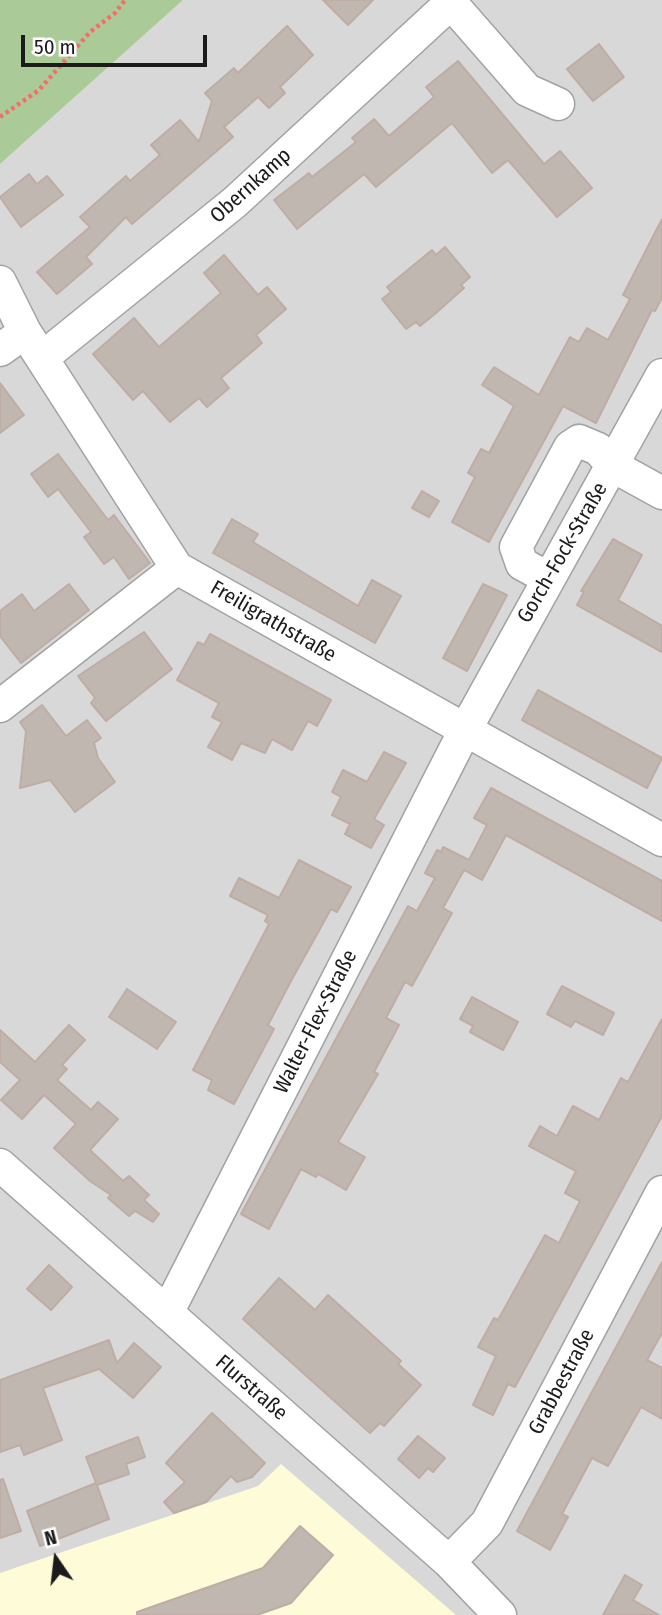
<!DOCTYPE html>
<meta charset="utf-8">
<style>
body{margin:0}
#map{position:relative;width:662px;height:1615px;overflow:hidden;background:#ede8e1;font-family:"Fira Sans Condensed",sans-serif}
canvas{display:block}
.north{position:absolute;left:21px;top:1524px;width:70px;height:70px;-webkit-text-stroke:5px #fff;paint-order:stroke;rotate:346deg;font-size:19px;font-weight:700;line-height:28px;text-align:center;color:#1b1b1b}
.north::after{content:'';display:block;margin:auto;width:24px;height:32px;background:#1b1b1b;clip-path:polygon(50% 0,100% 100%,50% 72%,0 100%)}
.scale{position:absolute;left:21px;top:35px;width:186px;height:32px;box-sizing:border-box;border:4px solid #1b1b1b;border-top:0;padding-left:9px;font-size:21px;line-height:24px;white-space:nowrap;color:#1b1b1b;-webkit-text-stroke:5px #fff;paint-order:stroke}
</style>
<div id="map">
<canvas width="662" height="1615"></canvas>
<div class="north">N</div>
<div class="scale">50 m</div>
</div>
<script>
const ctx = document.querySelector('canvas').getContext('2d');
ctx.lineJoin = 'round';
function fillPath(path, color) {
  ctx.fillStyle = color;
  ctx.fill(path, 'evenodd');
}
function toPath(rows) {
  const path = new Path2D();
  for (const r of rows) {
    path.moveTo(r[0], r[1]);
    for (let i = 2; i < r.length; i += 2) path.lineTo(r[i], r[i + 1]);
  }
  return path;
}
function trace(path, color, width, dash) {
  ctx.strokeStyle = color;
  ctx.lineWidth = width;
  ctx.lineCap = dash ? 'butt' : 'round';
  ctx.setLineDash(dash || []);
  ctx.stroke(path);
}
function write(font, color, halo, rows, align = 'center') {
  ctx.font = font + ' "Fira Sans Condensed",sans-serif';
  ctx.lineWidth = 6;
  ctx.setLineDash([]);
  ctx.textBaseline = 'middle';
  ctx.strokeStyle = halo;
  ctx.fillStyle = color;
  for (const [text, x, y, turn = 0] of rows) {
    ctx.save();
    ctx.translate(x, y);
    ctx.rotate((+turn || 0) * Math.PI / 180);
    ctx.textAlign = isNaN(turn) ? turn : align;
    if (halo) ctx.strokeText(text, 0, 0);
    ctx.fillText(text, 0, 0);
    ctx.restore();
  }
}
const residential = toPath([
 [183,0,662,0,662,1615,0,1615,0,164]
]);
const education = toPath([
 [281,1464,456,1615,0,1615,0,1573,258,1486]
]);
const forest = toPath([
 [0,0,183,0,0,164]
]);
const building = toPath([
 [323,0,373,0,348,25,323,0],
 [287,26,313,55,280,87,285,93,269,108,258,97,224,127,233,137,132,224,126,217,86,257,92,264,57,294,37,272,90,227,80,217,126,176,130,181,160,155,151,145,180,120,199,142,212,101,205,93,234,68,238,73,287,26],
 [599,44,624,77,593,101,567,69,599,44],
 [458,61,544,164,560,151,592,188,557,217,508,160,492,173,452,123,376,187,364,174,297,229,274,200,309,173,312,177,356,142,352,138,374,119,389,136,434,97,426,87,458,61],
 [29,174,37,184,47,176,63,195,21,227,0,197,29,174],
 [662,219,662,298,655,311,652,310,596,423,563,406,489,542,452,522,475,477,468,473,481,449,489,453,514,406,482,385,494,367,539,395,570,337,579,342,587,328,608,340,630,299,623,295,662,219],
 [445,247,470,277,461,285,464,288,436,313,420,326,416,322,406,329,382,299,391,292,387,287,432,250,436,255,445,247],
 [224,255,258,295,267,287,286,309,256,335,262,343,221,378,229,388,207,407,199,398,170,422,143,391,133,400,93,354,134,318,159,347,221,293,204,273,224,255],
 [0,383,24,415,0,433,0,383],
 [58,454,108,520,114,515,150,563,129,579,114,557,104,564,84,537,91,532,58,489,48,497,31,474,58,454],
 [422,491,439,501,429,517,412,508,422,491],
 [232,519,258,534,253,542,358,606,372,580,401,596,375,643,213,553,232,519],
 [613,539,642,555,618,600,662,626,662,652,577,605,584,592,581,591,613,539],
 [69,584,89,610,21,663,0,636,0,611,22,594,34,611,69,584],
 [483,584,507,595,467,671,443,658,483,584],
 [144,632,172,669,106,721,91,703,95,698,78,676,144,632],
 [210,634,331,700,317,726,308,721,292,750,272,739,265,753,241,743,232,760,208,747,222,722,212,717,219,703,177,680,198,642,204,645,210,634],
 [538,690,662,758,647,788,522,720,538,690],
 [42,705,66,736,87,720,101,738,94,743,98,758,115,782,75,812,50,780,20,788,26,731,20,722,42,705],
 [384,752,406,763,374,819,384,825,371,848,345,834,350,824,332,815,341,797,332,792,343,770,367,782,384,752],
 [491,788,662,881,662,921,506,835,482,880,464,870,443,908,452,913,412,986,405,982,386,1018,399,1025,374,1072,378,1074,338,1142,365,1157,346,1190,318,1174,316,1177,301,1169,269,1229,241,1214,408,906,417,911,435,878,425,873,437,850,441,852,443,847,469,860,487,825,474,818,491,788],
 [299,860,351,887,337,912,331,909,291,981,268,1025,274,1029,234,1104,208,1090,212,1080,193,1070,269,924,265,921,268,915,230,896,239,878,279,898,299,860],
 [562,986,614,1013,603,1035,575,1021,571,1027,547,1014,562,986],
 [127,989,176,1022,157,1049,109,1017,127,989],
 [472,997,518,1022,503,1050,470,1032,473,1026,460,1019,472,997],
 [662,1019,662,1116,515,1387,508,1384,493,1415,473,1405,496,1356,478,1347,494,1318,498,1320,545,1235,559,1243,580,1201,565,1193,576,1171,529,1146,540,1126,557,1136,573,1106,599,1120,621,1078,628,1082,662,1019],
 [69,1025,85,1040,62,1065,67,1069,57,1080,91,1110,98,1102,118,1119,90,1150,123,1181,129,1176,149,1195,144,1200,159,1214,153,1222,135,1211,129,1216,108,1198,111,1195,90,1181,54,1148,76,1124,44,1095,22,1119,1,1100,20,1080,0,1062,0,1030,35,1062,69,1025],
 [662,1262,662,1333,647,1360,662,1368,662,1419,641,1407,608,1466,592,1458,562,1514,568,1517,550,1550,517,1531,662,1262],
 [49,1265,72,1287,51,1310,27,1289,49,1265],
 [279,1278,315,1310,328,1295,401,1361,398,1364,421,1385,384,1426,380,1423,370,1433,243,1319,279,1278],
 [109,1340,117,1363,134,1343,161,1367,133,1398,99,1369,43,1388,62,1440,24,1455,20,1445,0,1452,0,1380,109,1340],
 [212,1413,265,1463,252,1477,237,1482,231,1476,206,1502,174,1513,164,1502,185,1482,166,1463,212,1413],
 [418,1436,445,1458,433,1472,428,1468,419,1478,398,1459,418,1436],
 [138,1437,145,1457,126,1464,129,1474,97,1485,109,1519,40,1546,27,1511,96,1483,86,1457,138,1437],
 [3,1479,21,1531,0,1538,0,1480,3,1479],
 [300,1526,333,1555,291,1603,257,1615,137,1615,137,1612,263,1568,300,1526],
 [625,1575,642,1585,633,1600,659,1615,603,1615,625,1575]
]);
const path = toPath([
 [0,117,39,90,90,32,115,13,125,0]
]);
const minor = toPath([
 [451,3,527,90,558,104],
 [0,282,25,332,177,568,662,840],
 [0,350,25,332],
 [42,358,235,202,454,0],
 [548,578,522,564,516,547,570,447,579,441,598,449,613,466,662,493],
 [0,706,177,568],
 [0,1165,449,1562,500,1615],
 [167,1313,464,732,662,375],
 [449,1562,487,1523,662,1192]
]);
const streetNames = [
 ["Obernkamp",251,186,-42],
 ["Gorch-Fock-Straße",563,553,-60],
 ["Freiligrathstraße",273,622,30],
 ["Walter-Flex-Straße",316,1022,-63],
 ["Grabbestraße",562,1382,-62],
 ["Flurstraße",251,1388,41]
];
fillPath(residential, '#d9d8d8');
fillPath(education, '#fefbd9');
fillPath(forest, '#aacb97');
fillPath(building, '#c1b7b1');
trace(building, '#beada4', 2);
trace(minor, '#a2a2a2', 35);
trace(path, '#f56d69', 4.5, [3.5, 3.5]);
trace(minor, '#fff', 32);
write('21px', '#1b1b1b', '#fff', streetNames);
</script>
